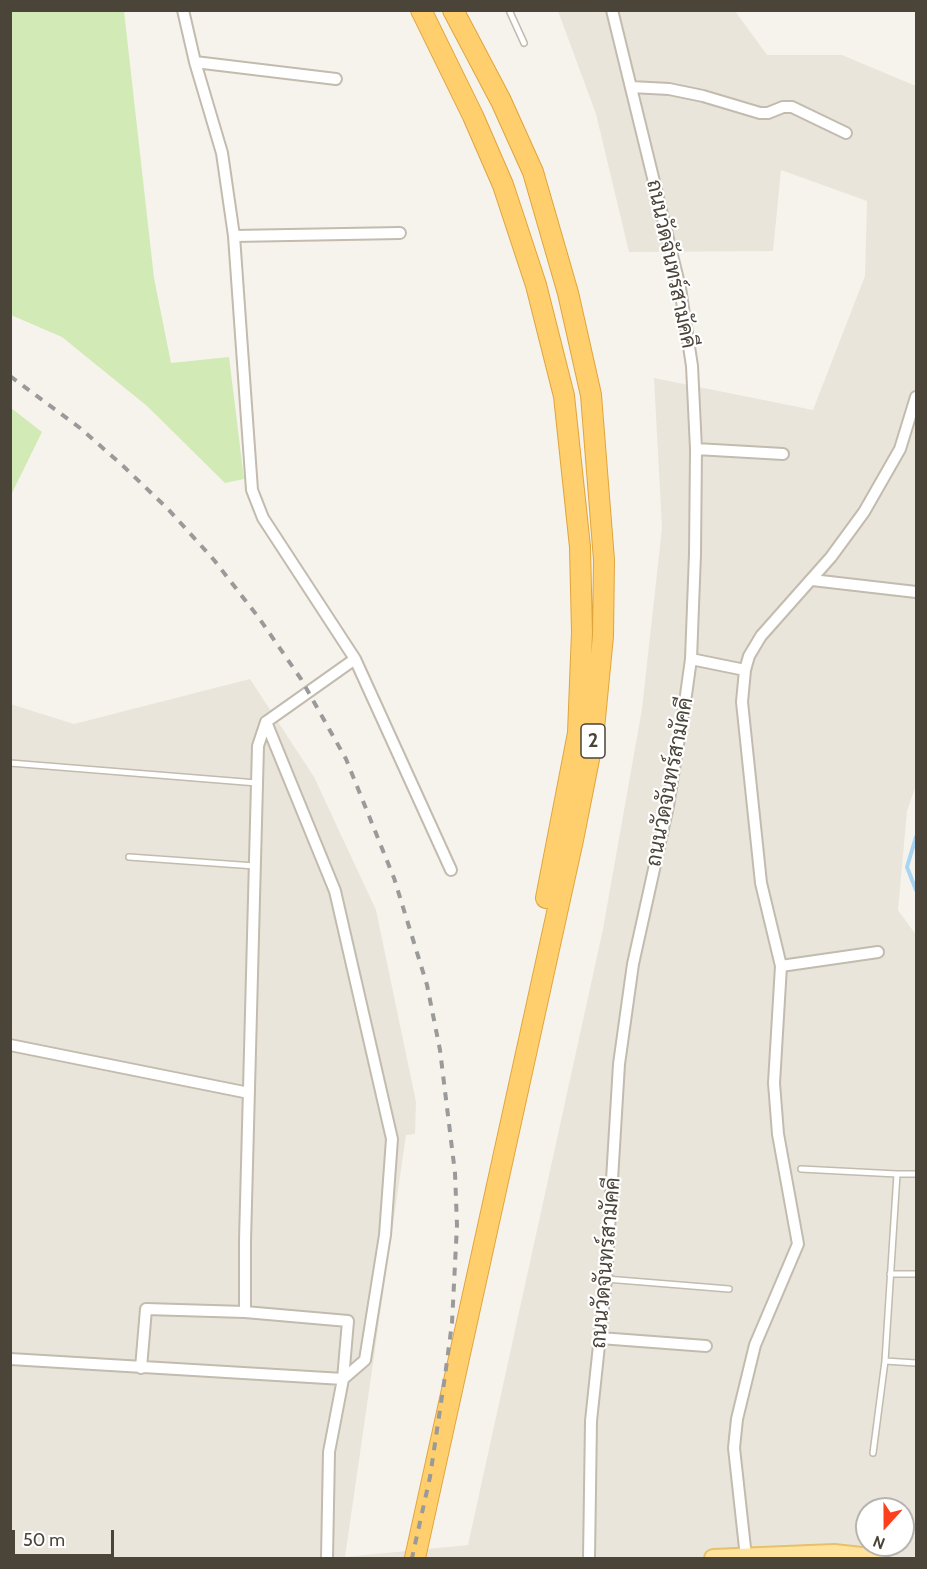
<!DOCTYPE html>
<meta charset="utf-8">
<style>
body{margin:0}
#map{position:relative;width:927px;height:1569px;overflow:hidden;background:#f6f3ec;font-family:Cabin,sans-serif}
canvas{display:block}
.frame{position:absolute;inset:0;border:12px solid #4b4439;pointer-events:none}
.north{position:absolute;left:855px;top:1497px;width:60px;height:60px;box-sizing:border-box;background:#fff;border:2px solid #b7b4b0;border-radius:50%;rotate:201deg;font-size:16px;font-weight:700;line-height:24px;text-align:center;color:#4b4439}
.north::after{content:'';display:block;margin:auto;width:21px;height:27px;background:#fc3f1d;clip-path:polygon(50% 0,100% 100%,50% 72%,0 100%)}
.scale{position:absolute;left:12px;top:1530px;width:102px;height:27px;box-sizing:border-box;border:3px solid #4b4439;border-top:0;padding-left:8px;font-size:18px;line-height:21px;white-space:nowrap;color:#4b4439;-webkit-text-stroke:4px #fff;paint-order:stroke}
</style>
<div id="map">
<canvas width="927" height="1569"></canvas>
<div class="frame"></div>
<div class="north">N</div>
<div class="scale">50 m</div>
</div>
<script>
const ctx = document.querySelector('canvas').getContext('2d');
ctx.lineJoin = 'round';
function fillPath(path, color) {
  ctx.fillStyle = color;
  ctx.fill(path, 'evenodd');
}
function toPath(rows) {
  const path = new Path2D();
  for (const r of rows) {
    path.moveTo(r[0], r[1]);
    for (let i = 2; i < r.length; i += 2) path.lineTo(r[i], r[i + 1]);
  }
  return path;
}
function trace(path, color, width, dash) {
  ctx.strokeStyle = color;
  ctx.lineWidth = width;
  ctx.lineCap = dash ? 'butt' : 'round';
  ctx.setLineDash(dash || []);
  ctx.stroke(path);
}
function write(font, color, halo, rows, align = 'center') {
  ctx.font = font + ' Cabin,Sarabun,sans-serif';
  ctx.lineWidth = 4.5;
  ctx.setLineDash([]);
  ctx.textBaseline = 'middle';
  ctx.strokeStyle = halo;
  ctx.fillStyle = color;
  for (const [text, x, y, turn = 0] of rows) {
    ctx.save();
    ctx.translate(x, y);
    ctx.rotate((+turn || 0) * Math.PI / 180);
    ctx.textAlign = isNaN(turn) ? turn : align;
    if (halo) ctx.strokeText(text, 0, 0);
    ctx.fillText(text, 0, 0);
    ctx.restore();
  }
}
const residential = toPath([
 [558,11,735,11,767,55,842,55,916,86,916,785,907,811,898,910,916,935,916,1558,11,1558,10,704,74,724,250,679,314,777,376,910,416,1102,415,1134,406,1135,345,1557,468,1545,603,929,642,709,662,528,654,378,813,410,865,276,867,201,781,170,773,251,629,252,596,114],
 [867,1509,903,1509,903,1545,867,1545]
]);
const green = toPath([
 [10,11,124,11,154,278,171,363,229,357,244,479,225,483,147,406,62,337,11,315],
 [11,408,42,432,11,495]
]);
const stream = toPath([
 [916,837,907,867,916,890]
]);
const lane = toPath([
 [509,10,524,43],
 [10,763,257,783],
 [129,857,255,866],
 [801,1169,897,1174],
 [890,1274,916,1274],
 [606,1279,729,1289],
 [885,1361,916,1363],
 [873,1453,885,1361,897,1174,916,1174]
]);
const street = toPath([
 [183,10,195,62,222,153,234,236,252,490,263,518,355,659,451,870],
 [195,62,336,79],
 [631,87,669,89,703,96,760,113,768,113,783,107,792,107,846,133],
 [234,236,400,233],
 [696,449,783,454],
 [812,580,916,592],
 [691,659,745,670],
 [266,722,335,891,392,1139,385,1235,365,1360,343,1379,329,1452,327,1558],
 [781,966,878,952],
 [10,1045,249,1093],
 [600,1338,706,1346],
 [10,1359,343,1379,348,1321,245,1312,245,1241,258,746,266,722,355,659],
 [141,1368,146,1309,245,1312],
 [746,1557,734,1448,737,1419,755,1345,798,1244,778,1134,774,1083,781,966,761,883,742,702,745,670,749,656,761,636,831,557,864,512,900,449,916,397],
 [589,1558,591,1421,606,1279,619,1064,633,964,668,806,686,695,691,659,695,554,696,449,692,366,680,288,612,10]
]);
const primary = toPath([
 [713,1558,834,1553,880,1558]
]);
const highway = toPath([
 [421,10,473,116,503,185,536,285,564,396,580,547,582,632,578,733,546,898],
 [415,1558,573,840,593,739,603,636,604,560,591,395,568,293,533,172,501,101,453,10]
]);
const rail = toPath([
 [10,376,80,428,121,464,168,509,214,560,259,618,301,679,346,759,394,878,427,985,440,1050,455,1173,457,1225,452,1323,445,1376,430,1477,412,1558]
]);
const shields = [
 [593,741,24]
];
const shieldNames = [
 ["2",593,741]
];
const streetNames = [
 ["ถนนวัดจันทร์สามัคคี",671,264,78],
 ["ถนนวัดจันทร์สามัคคี",670,782,-79],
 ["ถนนวัดจันทร์สามัคคี",606,1263,-85]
];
fillPath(residential, '#eae5da');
fillPath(green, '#d2eab5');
trace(stream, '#a9d4f2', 4);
trace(lane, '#c2bbae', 8);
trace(street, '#c2bbae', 14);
trace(primary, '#e6c16a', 20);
trace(highway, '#e0a43c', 22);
trace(lane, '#fff', 5);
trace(street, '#fff', 10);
trace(primary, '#ffe39c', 16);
trace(highway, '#ffcf6e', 20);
trace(rail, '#9a9a9a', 4, [8, 8]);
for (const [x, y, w] of shields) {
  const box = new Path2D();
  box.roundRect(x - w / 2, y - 17, w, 34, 4.5);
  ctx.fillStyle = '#fff';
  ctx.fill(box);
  trace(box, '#4b4439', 1.5);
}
write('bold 20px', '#4b4439', null, shieldNames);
write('21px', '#4b4439', '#fff', streetNames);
</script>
